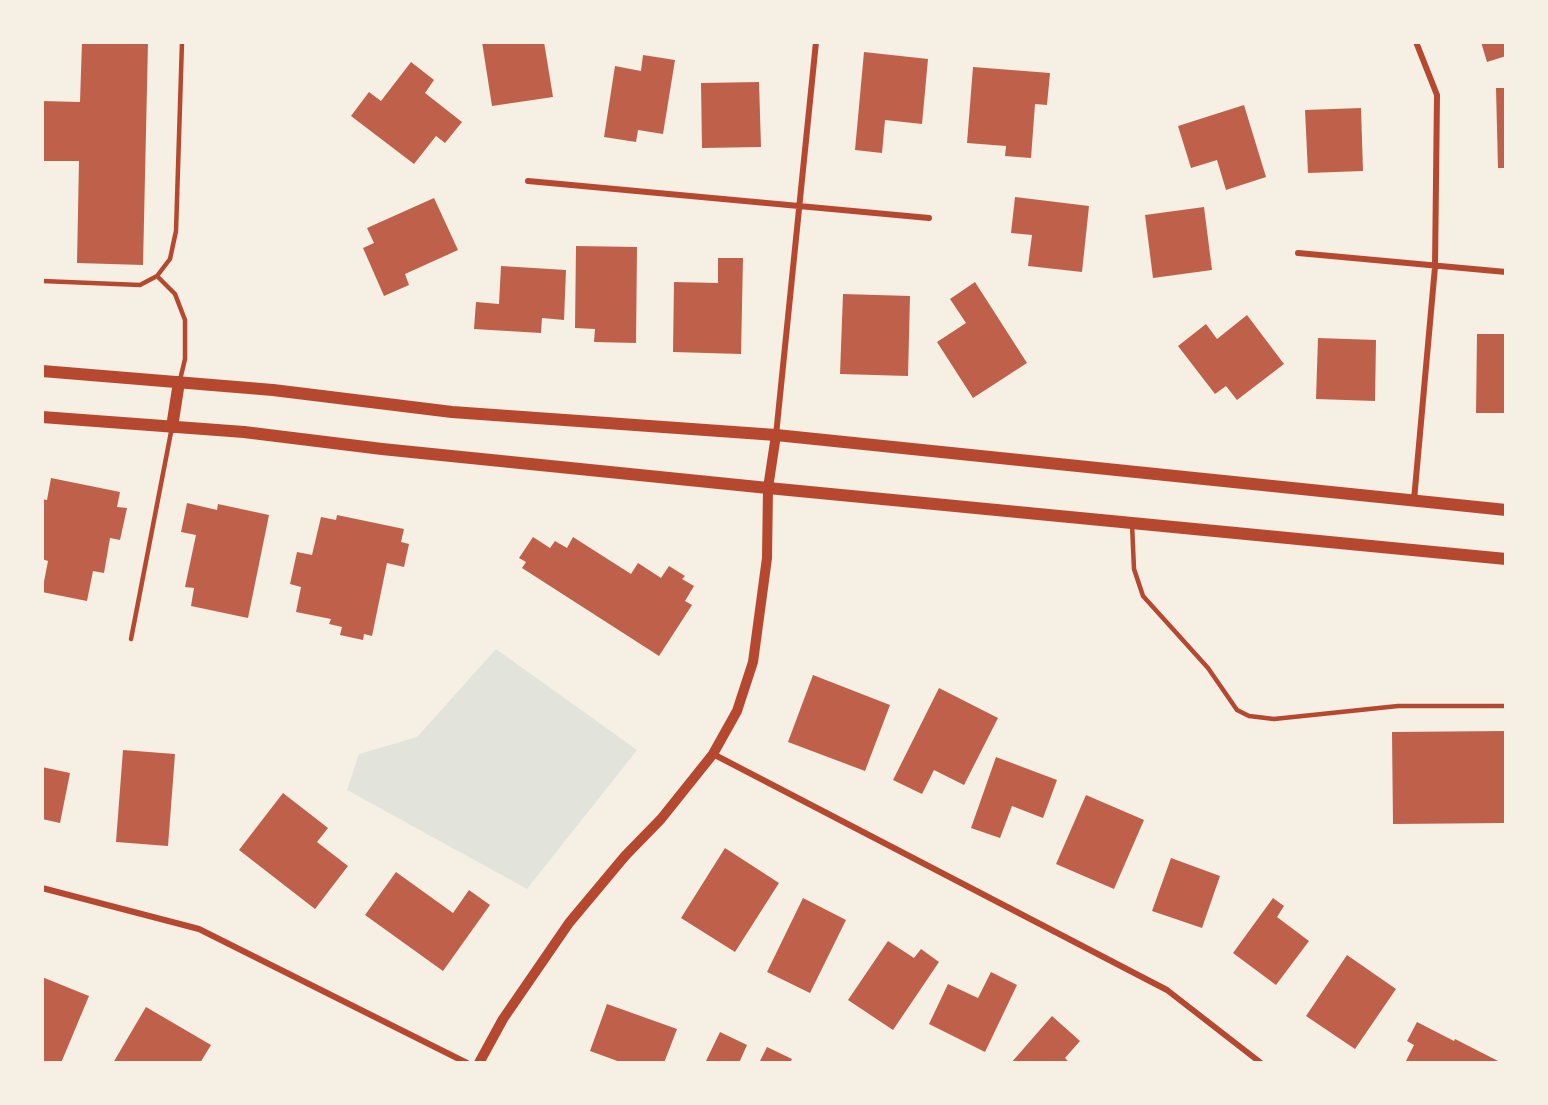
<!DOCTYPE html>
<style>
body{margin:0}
#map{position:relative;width:1548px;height:1105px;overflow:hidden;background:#f6efe4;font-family:Literata,serif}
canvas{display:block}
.frame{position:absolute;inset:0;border:44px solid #f6efe4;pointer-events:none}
</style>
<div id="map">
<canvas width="1548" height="1105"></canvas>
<div class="frame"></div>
</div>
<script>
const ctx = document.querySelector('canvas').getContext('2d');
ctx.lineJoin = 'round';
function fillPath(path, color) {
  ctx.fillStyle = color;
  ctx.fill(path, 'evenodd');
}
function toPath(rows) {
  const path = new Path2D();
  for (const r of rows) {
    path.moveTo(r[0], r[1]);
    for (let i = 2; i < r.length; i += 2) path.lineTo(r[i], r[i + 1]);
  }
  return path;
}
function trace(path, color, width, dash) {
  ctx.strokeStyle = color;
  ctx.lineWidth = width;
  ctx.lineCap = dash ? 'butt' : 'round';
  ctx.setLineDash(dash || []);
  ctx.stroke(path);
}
const green = toPath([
 [496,649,637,750,527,889,347,790,359,754,417,737]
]);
const building = toPath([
 [82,42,148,42,143,265,77,263,79,161,42,161,42,101,80,102],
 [482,42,544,42,553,97,492,106],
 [1481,42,1506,42,1506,56,1487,62],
 [864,52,928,59,922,124,885,120,882,153,855,150],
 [643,55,675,60,663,134,638,130,636,142,604,137,615,66,641,71],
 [411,62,434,80,425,93,462,122,445,143,436,136,414,164,351,116,369,92,381,101],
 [973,67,1050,73,1047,105,1035,104,1031,158,1005,156,1006,146,967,143],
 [759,82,761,147,702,148,701,83],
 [1496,88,1506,88,1506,168,1498,168],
 [1244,105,1266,177,1226,190,1217,160,1191,168,1178,126],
 [1361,108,1363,171,1308,173,1305,110],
 [1015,197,1089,206,1082,272,1028,266,1032,235,1011,233],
 [434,198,458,250,405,274,409,285,384,296,363,248,374,243,367,228],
 [1204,207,1212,270,1153,278,1145,215],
 [576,246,637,247,636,343,594,342,595,329,575,328],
 [718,258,743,258,741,354,673,352,674,282,718,283],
 [501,266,566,270,564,320,542,318,541,333,474,329,476,302,499,304],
 [975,282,1027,363,973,398,937,342,966,323,950,299],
 [843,294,910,296,908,376,840,374],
 [1247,315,1284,364,1237,400,1226,386,1215,394,1178,346,1206,324,1217,339],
 [1477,334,1506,334,1506,413,1476,413],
 [1318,338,1376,340,1375,401,1316,399],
 [51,478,120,492,117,507,127,508,120,540,110,538,104,573,93,571,87,601,42,592,48,561,42,559,42,499,47,500],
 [187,503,217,510,218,504,269,515,248,618,191,606,194,588,185,587,196,535,181,532],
 [337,515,404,529,401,542,409,544,404,567,387,563,372,636,364,634,363,640,340,635,342,627,329,624,331,619,296,612,301,587,290,584,297,552,312,555,321,517,336,520],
 [533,537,550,548,555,541,567,548,573,537,631,574,638,563,661,578,669,566,685,576,682,579,694,586,685,601,692,605,659,656,522,568,526,562,519,558],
 [813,675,890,705,865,771,788,742],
 [939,688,998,718,964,785,934,770,922,794,893,780],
 [1506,731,1506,823,1393,824,1392,732],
 [123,750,175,754,168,846,116,842],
 [996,757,1057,780,1043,818,1012,806,1000,838,971,828],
 [42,767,70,773,60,823,42,819],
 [283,793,328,828,317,842,348,866,315,909,239,850],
 [1086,795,1144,820,1114,889,1056,864],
 [725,848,779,883,735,952,681,918],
 [1171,858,1220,876,1202,928,1152,911],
 [396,872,453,913,469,890,490,905,443,971,365,915],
 [803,898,846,920,810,993,767,972],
 [1273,898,1284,906,1277,917,1309,941,1276,985,1233,953],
 [888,941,914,958,921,949,939,962,893,1030,848,1000],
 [1347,955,1396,989,1355,1049,1306,1016],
 [991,972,1017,985,985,1052,929,1024,948,984,978,998],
 [42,977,89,996,61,1063,42,1063],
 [607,1004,677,1029,664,1063,623,1063,590,1051],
 [146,1007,211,1045,200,1063,113,1063],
 [1052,1016,1080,1041,1065,1058,1070,1063,1011,1063],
 [1417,1022,1454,1041,1455,1039,1502,1063,1405,1063,1414,1045,1407,1041],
 [720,1032,747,1045,739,1063,705,1063],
 [767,1047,792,1059,790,1063,759,1063]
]);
const service = toPath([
 [157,276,170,259,176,231,182,42],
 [42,281,140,285,157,276,175,294,185,320,185,359,180,380],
 [1132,524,1134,569,1143,596,1208,668,1237,710,1249,716,1274,719,1398,706,1506,706],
 [131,639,172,427]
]);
const minor = toPath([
 [528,181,929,218],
 [1298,253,1506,272],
 [776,435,816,42],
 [1414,500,1435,267,1437,95,1416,42],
 [713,754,1167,990,1261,1063],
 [42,888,199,929,467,1063]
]);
const tertiary = toPath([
 [479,1063,503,1019,569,923,625,856,661,819,713,754,737,711,753,662,767,558,768,488,776,435]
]);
const secondary = toPath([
 [42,371,273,390,452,412,776,435,1506,510],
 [42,417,244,432,382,449,768,488,1506,559],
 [172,427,179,382]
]);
fillPath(green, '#e2e4dc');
fillPath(building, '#bf614a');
trace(service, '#b5482f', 4.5);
trace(minor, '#b5482f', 6);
trace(tertiary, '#b5482f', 10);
trace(secondary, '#b5482f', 12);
</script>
